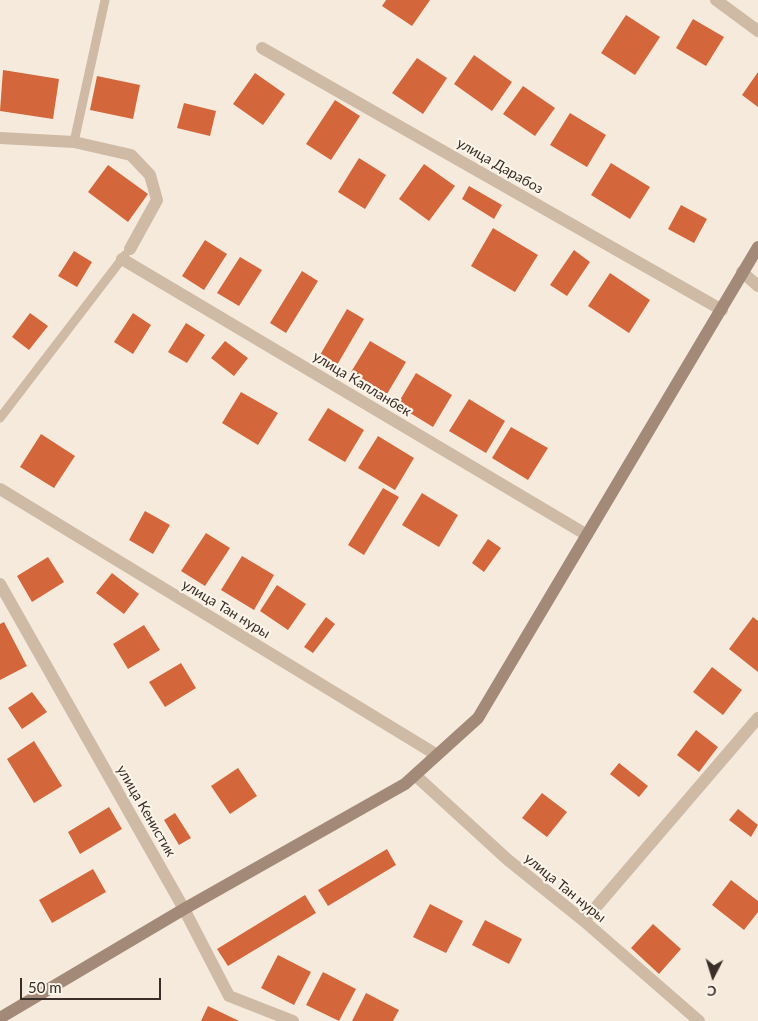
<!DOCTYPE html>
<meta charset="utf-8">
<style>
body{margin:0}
#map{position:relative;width:758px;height:1021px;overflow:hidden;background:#f5eadc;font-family:Lato,sans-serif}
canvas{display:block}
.north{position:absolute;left:688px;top:951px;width:50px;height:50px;-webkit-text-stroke:4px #fcf4e9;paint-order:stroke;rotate:185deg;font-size:14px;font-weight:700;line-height:20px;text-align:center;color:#3a2e28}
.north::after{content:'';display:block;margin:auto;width:18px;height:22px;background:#3a2e28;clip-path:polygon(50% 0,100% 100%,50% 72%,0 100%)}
.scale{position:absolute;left:20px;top:978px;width:141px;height:22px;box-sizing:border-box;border:2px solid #3a2e28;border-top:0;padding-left:6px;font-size:15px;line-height:18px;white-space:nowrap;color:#3a2e28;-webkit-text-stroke:4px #fcf4e9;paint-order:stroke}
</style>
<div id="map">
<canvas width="758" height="1021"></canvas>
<div class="north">С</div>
<div class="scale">50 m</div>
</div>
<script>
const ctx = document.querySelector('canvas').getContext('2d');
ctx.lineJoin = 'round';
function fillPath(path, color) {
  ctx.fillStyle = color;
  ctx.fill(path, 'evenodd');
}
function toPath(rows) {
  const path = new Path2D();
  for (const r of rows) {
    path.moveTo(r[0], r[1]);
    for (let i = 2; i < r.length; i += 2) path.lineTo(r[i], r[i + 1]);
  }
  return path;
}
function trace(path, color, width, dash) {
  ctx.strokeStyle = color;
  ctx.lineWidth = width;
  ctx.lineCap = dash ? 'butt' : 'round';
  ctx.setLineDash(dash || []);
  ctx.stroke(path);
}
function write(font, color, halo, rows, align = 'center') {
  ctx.font = font + ' Lato,sans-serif';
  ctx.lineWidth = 4.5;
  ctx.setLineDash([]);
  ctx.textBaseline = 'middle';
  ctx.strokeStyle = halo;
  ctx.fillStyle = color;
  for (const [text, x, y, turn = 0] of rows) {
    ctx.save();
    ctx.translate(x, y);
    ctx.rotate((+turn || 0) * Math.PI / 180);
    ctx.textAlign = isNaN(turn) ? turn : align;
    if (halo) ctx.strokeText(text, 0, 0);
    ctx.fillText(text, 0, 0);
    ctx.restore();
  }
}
const building = toPath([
 [386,0,430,0,412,26,382,6],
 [626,15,660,37,635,75,601,53],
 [693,19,724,37,706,66,676,48],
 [474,55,512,82,492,111,454,84],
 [417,58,447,78,423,114,392,93],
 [3,70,59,79,53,119,0,111],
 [758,72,758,107,742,95],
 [255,73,285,94,263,125,233,104],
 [97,76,140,85,133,119,90,110],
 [523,86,555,108,535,136,503,114],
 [335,100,360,116,331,160,306,144],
 [184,103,216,111,210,136,177,128],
 [570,113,606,135,587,167,550,145],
 [359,158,386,175,365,209,338,192],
 [611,163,650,187,630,219,591,195],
 [424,164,455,186,429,221,399,199],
 [108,165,148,194,128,222,88,192],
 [469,186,502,205,494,219,462,199],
 [681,205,707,219,694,243,668,229],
 [493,228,538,255,515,292,471,266],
 [205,240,227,254,204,290,182,276],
 [574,250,590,262,567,296,550,285],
 [74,251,92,262,77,287,58,276],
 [240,257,262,270,239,306,217,293],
 [302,271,318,281,286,333,270,323],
 [610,273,650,300,629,333,588,306],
 [347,309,364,319,337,365,320,355],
 [30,313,48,326,29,350,12,337],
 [133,313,151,325,133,354,114,342],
 [186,323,205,335,187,363,168,352],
 [225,341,248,358,234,376,211,358],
 [370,341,406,362,387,394,351,372],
 [416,373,452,395,433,427,397,405],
 [241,392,278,413,258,445,222,423],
 [469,399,505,421,486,453,449,431],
 [328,408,364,430,345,462,308,440],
 [511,427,548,448,528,480,492,458],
 [41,434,75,456,54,488,20,467],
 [378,436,414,458,395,490,358,468],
 [383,488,399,497,364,555,348,545],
 [422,493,458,515,439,547,402,525],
 [145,511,170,525,153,554,129,540],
 [206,533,230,548,205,586,181,571],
 [488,539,501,548,484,572,472,563],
 [242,556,274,575,254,610,221,590],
 [48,557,64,582,32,602,17,576],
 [112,573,139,594,124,614,96,593],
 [277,585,306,604,288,630,260,611],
 [326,617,335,624,313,653,304,647],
 [753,617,758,621,758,672,729,649],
 [4,622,27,666,0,680,0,624],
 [144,625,160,650,128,669,113,644],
 [181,663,196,688,165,707,149,682],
 [712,667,742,690,723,715,693,692],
 [32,692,47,712,22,729,8,708],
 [696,730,718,747,699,772,677,755],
 [34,741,62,786,34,803,7,759],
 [619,763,648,786,639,797,610,774],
 [238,768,257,796,230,814,211,786],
 [542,793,567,812,547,837,522,818],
 [109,807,122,829,80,854,68,832],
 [738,809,758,825,751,837,729,820],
 [175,813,191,838,179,845,164,820],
 [387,849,396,865,328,906,318,890],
 [93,869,106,892,52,923,39,900],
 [731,880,758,901,758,912,744,930,712,905],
 [305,895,316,913,228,966,217,949],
 [430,904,463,921,446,953,413,937],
 [485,920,522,939,509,964,472,945],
 [653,924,681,949,659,974,631,948],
 [278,955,311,972,294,1005,261,988],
 [323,972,356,989,339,1021,306,1005],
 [366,993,399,1010,393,1021,352,1021],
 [208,1006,239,1021,201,1021]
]);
const lane = toPath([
 [74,142,105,0],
 [0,418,125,255]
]);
const street = toPath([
 [716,0,758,31],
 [262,48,722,310],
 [0,138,74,142,131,155,150,175,157,200,130,249],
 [122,259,587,535],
 [742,272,758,286],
 [0,489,437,755],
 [0,584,184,909,229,996,293,1021],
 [415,775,508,860,584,921,699,1021],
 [584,921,758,718]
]);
const secondary = toPath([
 [0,1018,184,909,405,784,478,718,758,247]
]);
const streetNames = [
 ["улица Дарабоз",500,166,30],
 ["улица Капланбек",362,384,31],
 ["улица Тан нуры",226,609,31],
 ["улица Кенистик",146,811,60],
 ["улица Тан нуры",565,888,39]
];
fillPath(building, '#d3673b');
trace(lane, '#cfbaa6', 9);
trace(street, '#cfbaa6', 12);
trace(secondary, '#a38977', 12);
write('14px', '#3a2e28', '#fcf4e9', streetNames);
</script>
